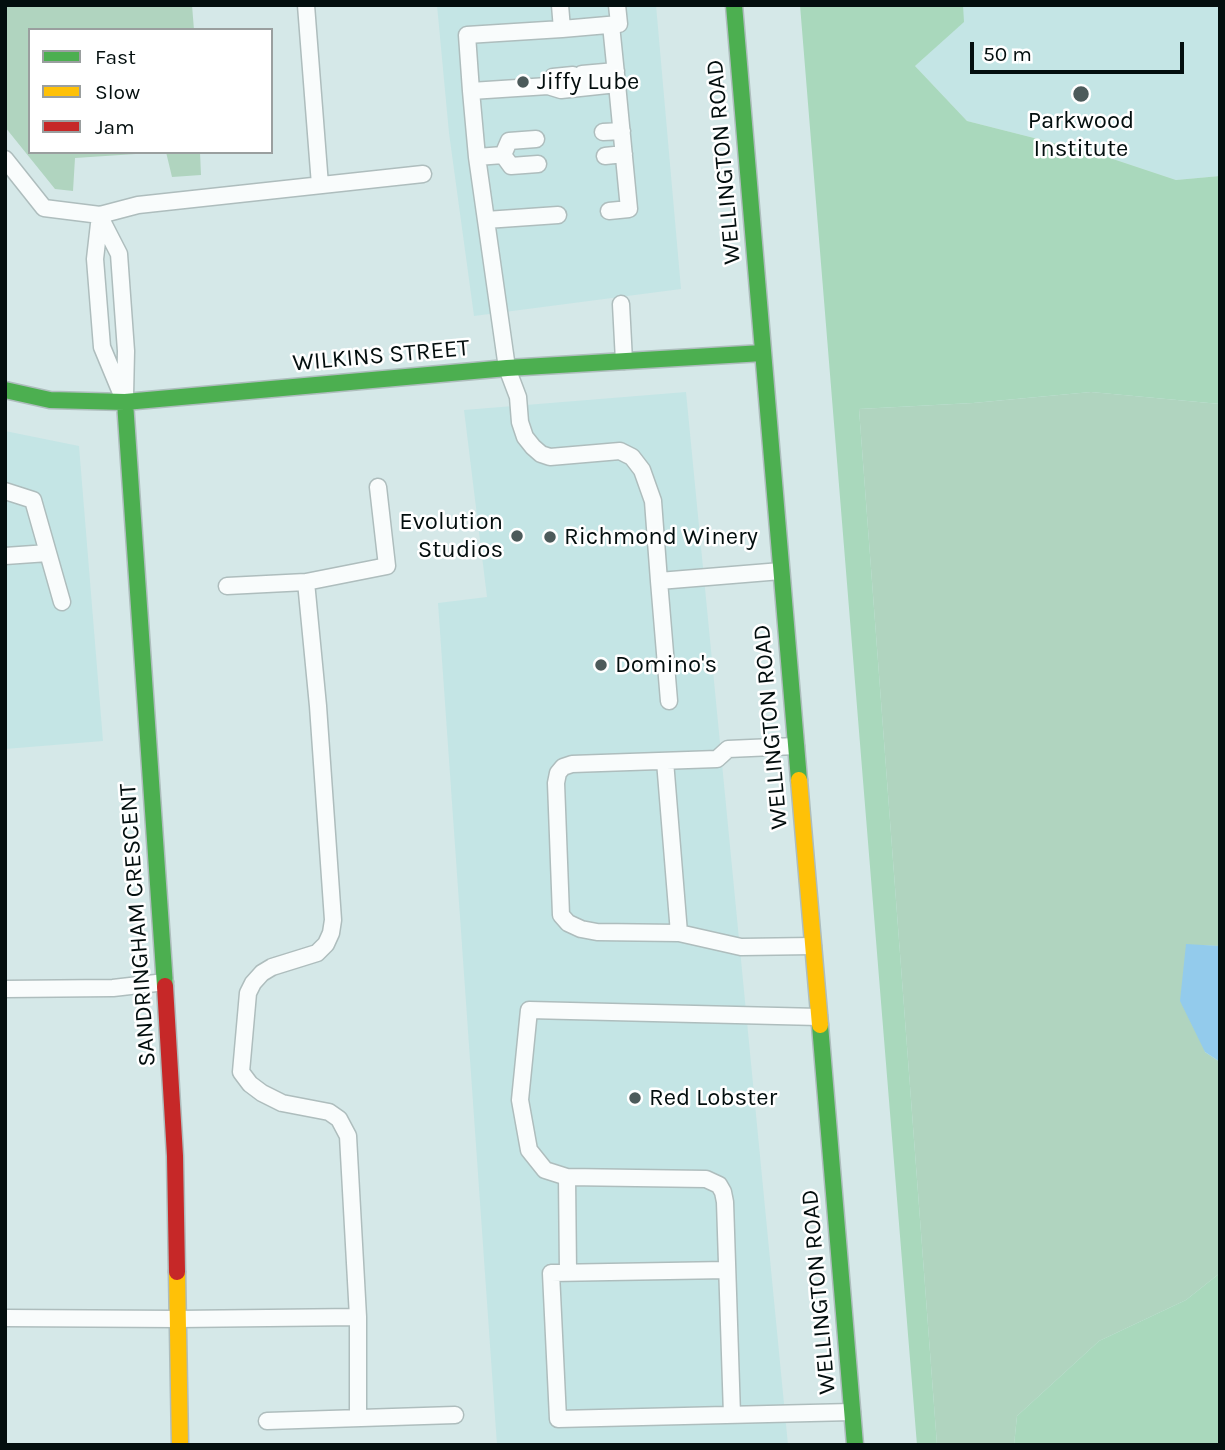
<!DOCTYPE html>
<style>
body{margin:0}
#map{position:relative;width:1225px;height:1450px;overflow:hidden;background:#d5e8e8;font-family:Karla,sans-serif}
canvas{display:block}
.frame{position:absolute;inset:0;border:7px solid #030e0e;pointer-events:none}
.legend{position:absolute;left:28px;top:28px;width:245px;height:126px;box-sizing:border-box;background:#fff;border:2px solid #9a9f9f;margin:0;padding:9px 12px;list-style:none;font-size:21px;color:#030e0e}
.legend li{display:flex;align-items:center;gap:14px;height:35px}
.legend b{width:35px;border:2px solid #9a9f9f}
.scale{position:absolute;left:970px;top:42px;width:214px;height:32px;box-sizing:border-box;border:4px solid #030e0e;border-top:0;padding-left:9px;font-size:21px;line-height:24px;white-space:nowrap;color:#030e0e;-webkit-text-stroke:5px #fff;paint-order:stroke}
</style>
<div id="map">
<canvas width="1225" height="1450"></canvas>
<div class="frame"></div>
<ul class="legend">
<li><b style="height:9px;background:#4caf50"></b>Fast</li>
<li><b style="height:9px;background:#ffc107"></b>Slow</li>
<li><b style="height:9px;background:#c62828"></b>Jam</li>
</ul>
<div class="scale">50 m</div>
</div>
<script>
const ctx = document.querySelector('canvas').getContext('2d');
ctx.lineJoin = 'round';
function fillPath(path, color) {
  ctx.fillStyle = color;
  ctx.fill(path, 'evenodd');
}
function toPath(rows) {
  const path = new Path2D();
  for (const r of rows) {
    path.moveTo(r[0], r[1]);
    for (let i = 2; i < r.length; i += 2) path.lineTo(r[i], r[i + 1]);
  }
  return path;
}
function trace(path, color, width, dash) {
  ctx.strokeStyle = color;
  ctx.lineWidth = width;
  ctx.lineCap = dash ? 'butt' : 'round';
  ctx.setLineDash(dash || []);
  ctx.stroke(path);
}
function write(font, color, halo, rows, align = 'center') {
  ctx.font = font + ' Karla,sans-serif';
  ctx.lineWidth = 5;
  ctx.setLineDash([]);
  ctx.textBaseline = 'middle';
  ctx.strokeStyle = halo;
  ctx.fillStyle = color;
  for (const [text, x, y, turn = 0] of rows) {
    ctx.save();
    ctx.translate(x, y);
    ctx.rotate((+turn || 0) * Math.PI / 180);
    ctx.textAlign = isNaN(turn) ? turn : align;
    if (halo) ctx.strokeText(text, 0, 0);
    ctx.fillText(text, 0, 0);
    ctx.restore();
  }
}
const built = toPath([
 [437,5,656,5,681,289,474,316,449,133],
 [963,5,1220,5,1220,176,1176,180,1101,155,967,121,915,66,963,22],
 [686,392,788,1445,497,1445,438,603,487,597,464,410],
 [5,431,79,446,103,741,5,749]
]);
const green = toPath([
 [5,5,192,5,194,30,30,30,30,152,200,152,201,175,172,177,166,152,75,158,73,191,55,189,5,127],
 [1091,392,1220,404,1220,946,1186,945,1205,1052,1220,1062,1220,1273,1186,1300,1099,1341,1017,1416,1014,1445,937,1445,859,409,973,403]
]);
const forest = toPath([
 [800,5,963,5,964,22,915,66,967,121,1101,155,1176,180,1220,176,1220,404,1091,392,973,403,859,409,937,1445,917,1445],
 [1220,1273,1220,1445,1014,1445,1017,1416,1099,1341,1186,1300]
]);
const water = toPath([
 [1186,944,1220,946,1220,1062,1205,1052,1180,1001]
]);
const lane = toPath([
 [306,5,320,185],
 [560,5,562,29,619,24,617,5],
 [562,29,467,35,471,91,548,86,561,90,617,84,611,25],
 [582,74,616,71],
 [548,86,553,77,573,75],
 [471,91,477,157,507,368,518,397,520,422,525,437,533,447,541,454,550,457,620,451,632,457,642,470,653,501,659,581,781,571],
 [603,132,622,131],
 [503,155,509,141,536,139],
 [605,156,624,154],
 [477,157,503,155,511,166,538,164],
 [5,159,44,208,100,215,138,205,423,174],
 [609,211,629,209,617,84],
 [100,215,95,259,102,347,124,400],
 [100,217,119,254,126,351,125,396],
 [486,220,558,215],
 [621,304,624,361],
 [5,491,33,500,62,602],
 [5,556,48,553],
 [659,581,669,701],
 [306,582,318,706,333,920,331,933,326,944,317,953,272,967,262,973,253,983,248,993,241,1072,250,1084,262,1093,282,1103,329,1112,339,1119,348,1136,358,1317,358,1418],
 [227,586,306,582,387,566,378,487],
 [796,746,728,749,717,759,572,764,563,767,558,773,556,783,561,915,568,923,581,929,597,932,679,933,741,947,813,946],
 [665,761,679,933],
 [5,989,113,988,165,982],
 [567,1177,568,1272],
 [727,1270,551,1273,558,1419,852,1412],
 [5,1318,178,1319,358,1317],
 [732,1415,725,1202,723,1192,719,1185,706,1179,567,1177,545,1170,529,1150,520,1100,529,1010,819,1017],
 [267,1421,455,1415]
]);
const fast = toPath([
 [734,5,799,780],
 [5,390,50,400,125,402,507,368,763,353],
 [125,402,165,986],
 [820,1025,855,1445]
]);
const slow = toPath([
 [799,780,820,1025],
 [177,1272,180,1445]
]);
const jam = toPath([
 [165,986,175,1156,177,1272]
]);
const markers = [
 [523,82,7,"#4c5a5a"],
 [1081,94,9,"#4c5a5a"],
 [517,536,7,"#4c5a5a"],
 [550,537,7,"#4c5a5a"],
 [601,665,7,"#4c5a5a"],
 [635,1098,7,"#4c5a5a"]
];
const poiNames = [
 ["Jiffy Lube",537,82],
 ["Parkwood",1081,121,"center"],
 ["Institute",1081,149,"center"],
 ["Evolution",503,522,"right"],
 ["Studios",503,550,"right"],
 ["Richmond Winery",564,537],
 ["Domino's",615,665],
 ["Red Lobster",649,1098]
];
const streetNames = [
 ["WELLINGTON ROAD",724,162,-95],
 ["WILKINS STREET",381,356,-5],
 ["WELLINGTON ROAD",771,727,-95],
 ["SANDRINGHAM CRESCENT",138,925,-94],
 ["WELLINGTON ROAD",819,1292,-95]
];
fillPath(built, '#c4e5e5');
fillPath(green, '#b0d4bf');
fillPath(forest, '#a9d8bc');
fillPath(water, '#93cbec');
trace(lane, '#aebdbd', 19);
trace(fast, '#aebdbd', 19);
trace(slow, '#aebdbd', 19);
trace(jam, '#aebdbd', 19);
trace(lane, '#f9fcfc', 16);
trace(fast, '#4caf50', 16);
trace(slow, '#ffc107', 16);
trace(jam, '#c62828', 16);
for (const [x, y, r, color] of markers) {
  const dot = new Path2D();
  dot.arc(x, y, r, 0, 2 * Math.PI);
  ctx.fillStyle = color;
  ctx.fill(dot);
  trace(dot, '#fff', 2.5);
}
write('24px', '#030e0e', '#fff', poiNames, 'left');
write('24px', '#030e0e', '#fff', streetNames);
</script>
